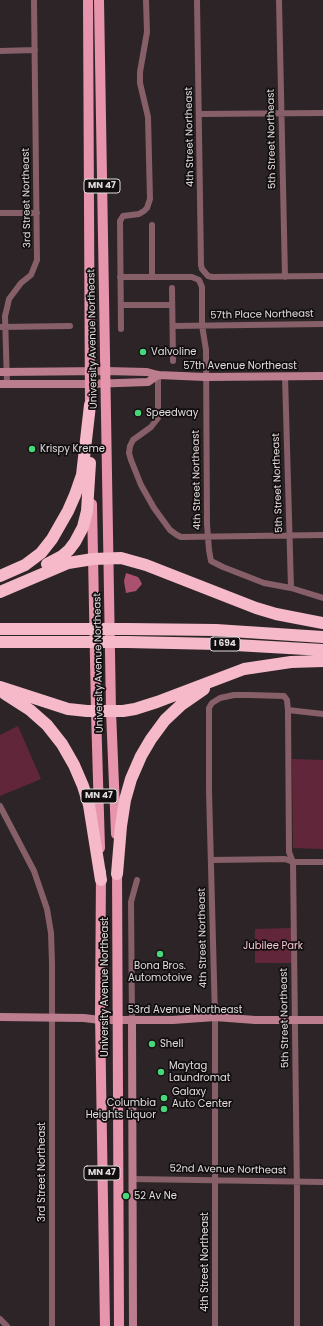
<!DOCTYPE html>
<style>
body{margin:0}
canvas{display:block;background:#2c2426}
</style>
<canvas width="323" height="1326"></canvas>
<script>
const ctx = document.querySelector('canvas').getContext('2d');
ctx.lineJoin = 'round';
function fillPath(path, color) {
  ctx.fillStyle = color;
  ctx.fill(path, 'evenodd');
}
function toPath(rows) {
  const path = new Path2D();
  for (const r of rows) {
    path.moveTo(r[0], r[1]);
    for (let i = 2; i < r.length; i += 2) path.lineTo(r[i], r[i + 1]);
  }
  return path;
}
function trace(path, color, width, dash) {
  ctx.strokeStyle = color;
  ctx.lineWidth = width;
  ctx.lineCap = dash ? 'butt' : 'round';
  ctx.setLineDash(dash || []);
  ctx.stroke(path);
}
function write(font, color, halo, rows, align = 'center') {
  ctx.font = font + ' Poppins,sans-serif';
  ctx.lineWidth = 3.5;
  ctx.setLineDash([]);
  ctx.textBaseline = 'middle';
  ctx.strokeStyle = halo;
  ctx.fillStyle = color;
  for (const [text, x, y, turn = 0] of rows) {
    ctx.save();
    ctx.translate(x, y);
    ctx.rotate((+turn || 0) * Math.PI / 180);
    ctx.textAlign = isNaN(turn) ? turn : align;
    if (halo) ctx.strokeText(text, 0, 0);
    ctx.fillText(text, 0, 0);
    ctx.restore();
  }
}
const green = toPath([
 [18,726,41,779,0,796,0,735],
 [292,759,323,760,323,849,293,848],
 [291,928,291,963,255,963,255,929]
]);
const water = toPath([
 [126,573,138,577,140,580,142,584,136,591,126,593,124,581]
]);
const street = toPath([
 [197,0,201,265,202,269,208,276,212,277,323,276],
 [279,0,285,277],
 [0,51,35,50],
 [199,114,323,113],
 [0,213,37,213],
 [152,225,152,277],
 [120,277,192,277,199,280,202,287,202,325,206,350,207,524,209,550,211,561,223,567,264,583,291,588,323,598],
 [172,288,173,361],
 [121,305,172,305],
 [173,326,323,324],
 [0,327,70,326],
 [121,329,120,221,123,216,139,214,144,211,147,208,150,199,148,117,140,83,140,72,147,32,146,0],
 [158,375,158,418,151,427,133,440,130,446,129,453,131,460,141,485,154,508,170,530,177,535,181,537,323,535],
 [285,376,291,588],
 [7,384,5,316,7,308,9,299,21,283,31,275,37,260,34,0],
 [288,710,323,714],
 [0,806,34,871,47,909,51,933,52,963,52,1326],
 [211,860,285,859,293,862,323,862],
 [132,1020,131,902,137,880],
 [133,1179,323,1182],
 [0,1319,7,1326],
 [215,1326,215,1017,209,791,209,708,212,703,220,698,234,695,249,695,284,696,287,700,288,710,289,852,293,862,297,1194,297,1326]
]);
const secondary = toPath([
 [0,372,106,371,147,372,158,375,205,377,323,376],
 [0,384,90,384,148,382,158,375],
 [0,1017,84,1018,100,1020,173,1020,215,1017,255,1020,323,1020],
 [132,1020,133,1326]
]);
const primary = toPath([
 [88,0,90,412],
 [99,0,111,711,116,834],
 [92,504,96,712,100,848],
 [117,866,119,1326],
 [101,872,100,1014,105,1326]
]);
const highway = toPath([
 [47,564,62,556,69,550,75,542,83,527,87,511,90,463],
 [0,576,25,565,41,553,52,539,68,511,75,495,82,475,90,405],
 [0,592,68,563,93,559,121,558,146,565,256,608,276,614,323,623],
 [0,629,84,629],
 [127,629,216,630,323,637],
 [0,642,86,642],
 [127,642,218,644,323,650],
 [0,687,68,709,87,711,123,711,135,709,157,702,244,669,291,662,323,661],
 [5,694,30,710,47,725,62,744,74,765,83,786,89,805,101,880],
 [117,874,121,826,125,800,131,779,141,756,151,739,165,720,181,705,204,689]
]);
const highwayBridge = toPath([
 [84,629,127,629],
 [86,642,127,642]
]);
const markers = [
 [143,352,4,"#47d779"],
 [138,413,4,"#47d779"],
 [32,449,4,"#47d779"],
 [160,954,4,"#47d779"],
 [152,1044,4,"#47d779"],
 [161,1072,4,"#47d779"],
 [164,1098,4,"#47d779"],
 [164,1109,4,"#47d779"],
 [126,1196,4,"#47d779"]
];
const shields = [
 [102,186,36],
 [225,644,30],
 [99,796,36],
 [102,1173,36]
];
const shieldNames = [
 ["MN 47",102,186],
 ["I 694",225,644],
 ["MN 47",99,796],
 ["MN 47",102,1173]
];
const streetNames = [
 ["4th Street Northeast",190,137,-91],
 ["5th Street Northeast",272,139,-91],
 ["3rd Street Northeast",27,198,-91],
 ["57th Place Northeast",262,315,-1],
 ["University Avenue Northeast",93,339,-91],
 ["57th Avenue Northeast",240,366],
 ["4th Street Northeast",197,480,-91],
 ["5th Street Northeast",278,483,-92],
 ["University Avenue Northeast",99,663,-91],
 ["4th Street Northeast",203,938,-91],
 ["University Avenue Northeast",105,987,-90],
 ["53rd Avenue Northeast",185,1010],
 ["5th Street Northeast",285,1018,-91],
 ["52nd Avenue Northeast",228,1170,1],
 ["3rd Street Northeast",42,1172,-90],
 ["4th Street Northeast",205,1262,-90]
];
const poiNames = [
 ["Valvoline",151,352],
 ["Speedway",146,413],
 ["Krispy Kreme",40,449],
 ["Bona Bros.",160,966,"center"],
 ["Automotoive",160,978,"center"],
 ["Shell",160,1044],
 ["Maytag",169,1066],
 ["Laundromat",169,1078],
 ["Galaxy",172,1092],
 ["Auto Center",172,1104],
 ["Columbia",156,1103,"right"],
 ["Heights Liquor",156,1115,"right"],
 ["52 Av Ne",134,1196]
];
const parkNames = [
 ["Jubilee Park",273,946]
];
fillPath(green, '#62263b');
fillPath(water, '#a9516e');
trace(street, '#865f69', 6);
trace(secondary, '#bc7e8f', 8);
trace(primary, '#e695ac', 10);
trace(highway, '#f5b9c9', 12);
trace(highwayBridge, '#f5b9c9', 12);
for (const [x, y, r, color] of markers) {
  const dot = new Path2D();
  dot.arc(x, y, r, 0, 2 * Math.PI);
  ctx.fillStyle = color;
  ctx.fill(dot);
  trace(dot, '#120e0f', 1.5);
}
for (const [x, y, w] of shields) {
  const box = new Path2D();
  box.roundRect(x - w / 2, y - 7, w, 14, 3);
  ctx.fillStyle = '#120e0f';
  ctx.fill(box);
  trace(box, '#e1dcdd', 1);
}
write('bold 9px', '#e1dcdd', null, shieldNames);
write('10px', '#e1dcdd', '#120e0f', streetNames);
write('10px', '#e1dcdd', '#120e0f', poiNames, 'left');
write('10px', '#f7c4d1', '#120e0f', parkNames);
</script>
